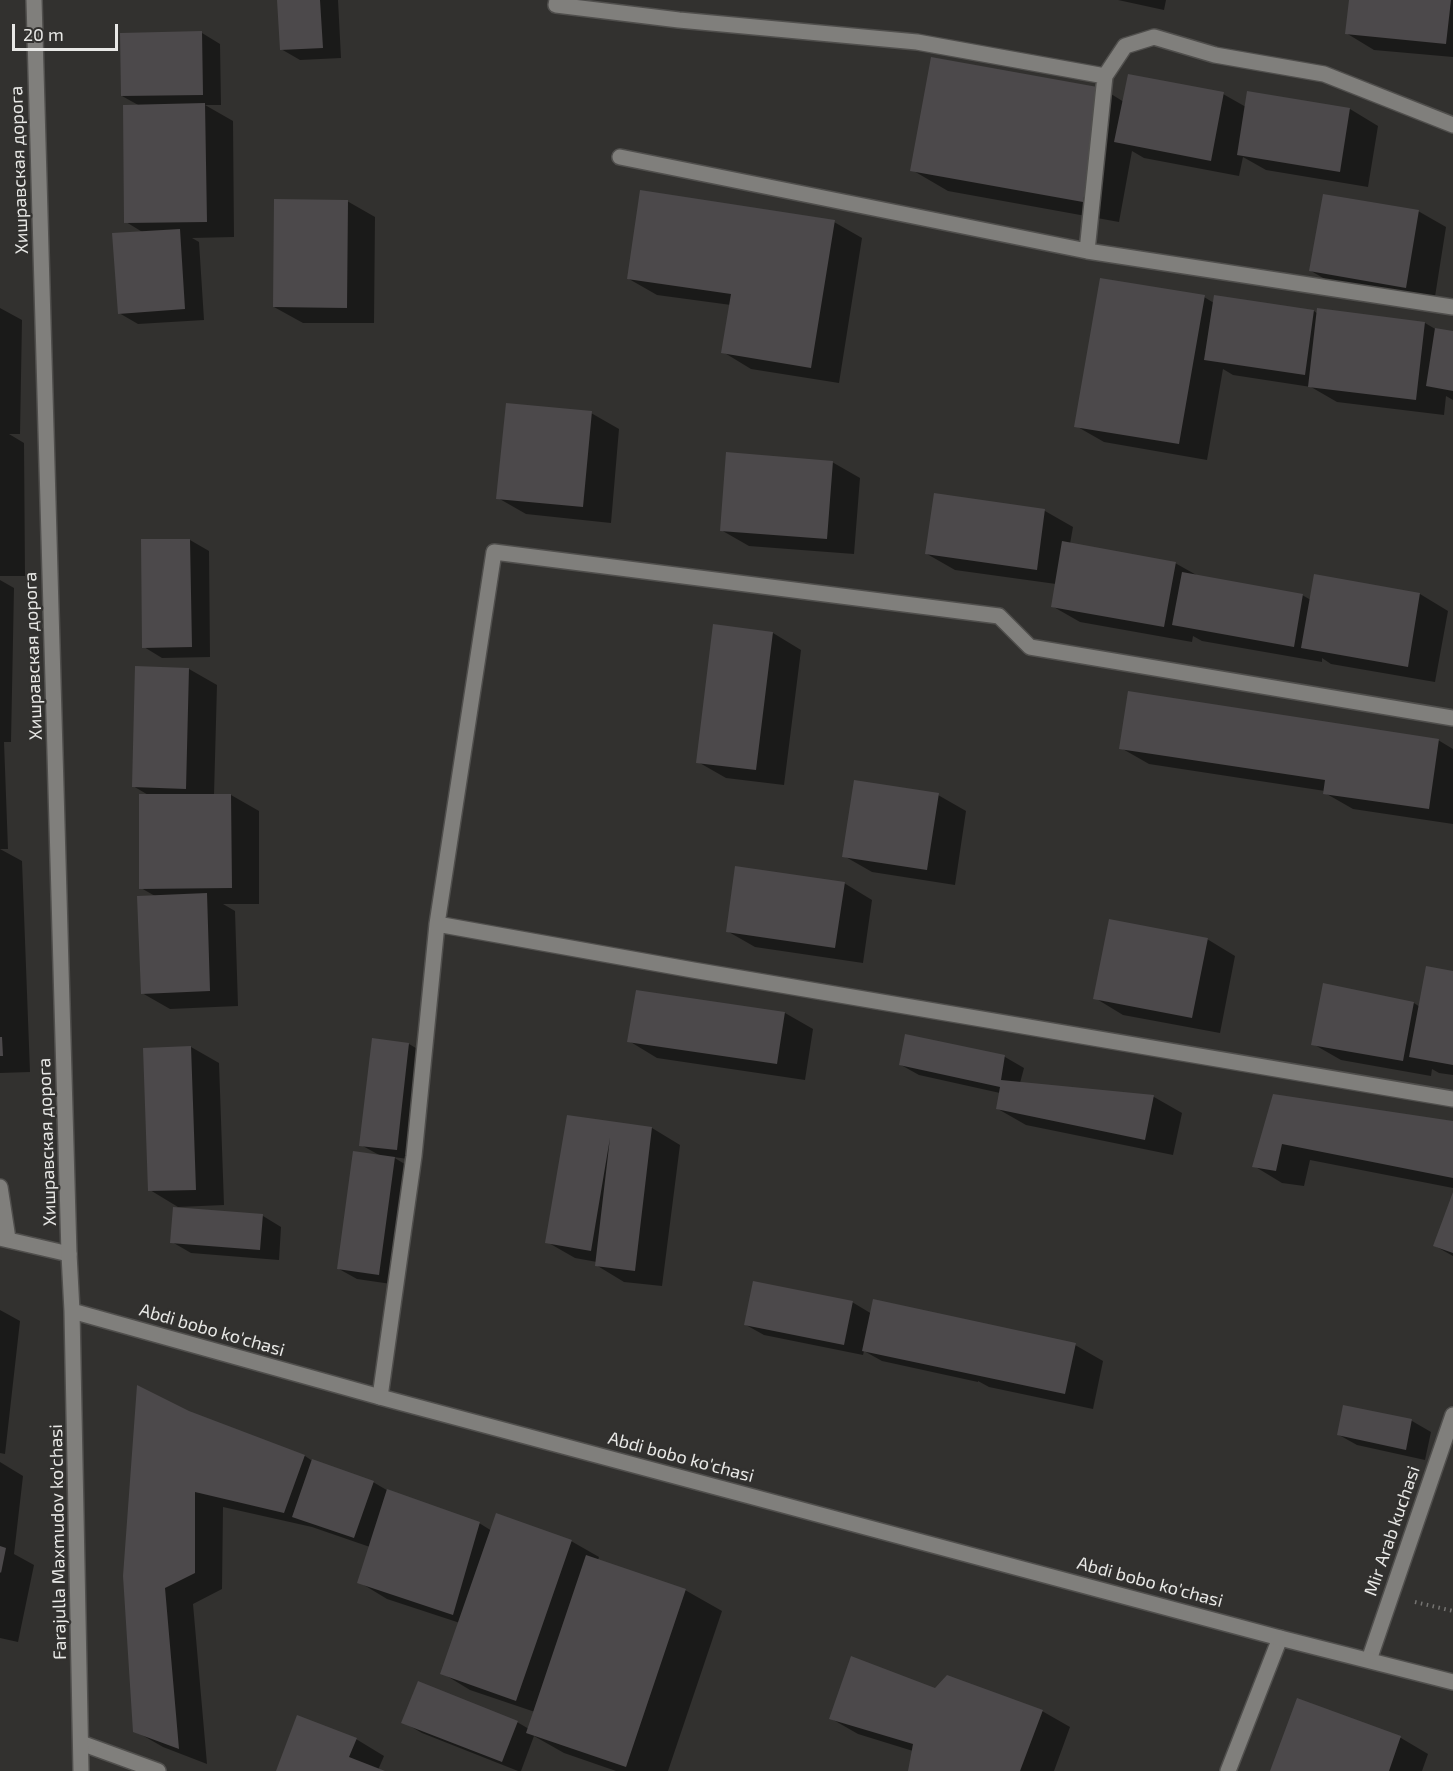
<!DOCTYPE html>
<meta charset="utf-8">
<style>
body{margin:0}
#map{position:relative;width:1453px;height:1771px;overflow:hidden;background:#32312f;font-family:"Exo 2",sans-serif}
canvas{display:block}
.scale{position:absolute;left:12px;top:24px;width:106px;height:27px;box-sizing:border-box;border:3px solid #e8e8e6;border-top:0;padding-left:8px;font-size:18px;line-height:21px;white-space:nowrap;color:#e8e8e6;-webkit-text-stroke:4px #32312f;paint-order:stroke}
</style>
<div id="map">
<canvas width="1453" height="1771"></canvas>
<div class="scale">20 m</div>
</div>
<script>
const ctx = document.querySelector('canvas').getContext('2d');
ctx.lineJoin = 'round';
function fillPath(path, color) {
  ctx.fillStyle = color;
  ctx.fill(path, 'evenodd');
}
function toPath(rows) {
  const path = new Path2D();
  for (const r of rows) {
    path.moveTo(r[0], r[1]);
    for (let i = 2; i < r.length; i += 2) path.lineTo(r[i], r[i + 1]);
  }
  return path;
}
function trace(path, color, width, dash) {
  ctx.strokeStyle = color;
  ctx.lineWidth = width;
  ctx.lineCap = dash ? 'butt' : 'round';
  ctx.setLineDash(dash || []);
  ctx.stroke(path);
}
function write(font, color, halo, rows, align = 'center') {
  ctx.font = font + ' "Exo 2",sans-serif';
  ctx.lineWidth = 4.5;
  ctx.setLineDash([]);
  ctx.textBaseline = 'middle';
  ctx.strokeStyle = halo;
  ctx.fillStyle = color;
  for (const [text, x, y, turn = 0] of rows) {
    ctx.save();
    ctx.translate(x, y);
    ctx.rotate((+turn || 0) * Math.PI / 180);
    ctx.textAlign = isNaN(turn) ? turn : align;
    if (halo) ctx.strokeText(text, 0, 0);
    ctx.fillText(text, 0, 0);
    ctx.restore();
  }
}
const shadow = toPath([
 [279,0,338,0,341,58,300,60,281,49],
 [1118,0,1166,0,1164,10],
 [1350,0,1453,0,1453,57,1374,50,1346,33],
 [202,33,220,44,221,105,205,105,233,121,234,237,192,238,199,242,204,320,138,324,119,313,144,233,126,222,140,106,122,96],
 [1103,89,1124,102,1223,94,1246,107,1350,109,1378,126,1368,187,1266,170,1243,157,1239,176,1144,158,1132,151,1119,222,948,191,912,170],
 [347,201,375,217,374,323,303,323,274,307],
 [1418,211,1446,227,1434,303,1339,287,1311,271],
 [834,222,862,238,839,383,751,369,723,352,731,305,657,295,629,279],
 [1204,297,1214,303,1314,311,1318,314,1425,323,1437,330,1453,332,1453,400,1446,396,1444,415,1337,402,1311,387,1233,375,1223,369,1207,460,1104,442,1076,426],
 [0,308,22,320,20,434,9,434,24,443,25,576,0,576],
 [591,413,619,429,611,523,526,514,498,498],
 [832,462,860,478,854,554,749,546,721,530],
 [936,495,1045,511,1073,527,1070,544,1175,563,1200,577,1302,595,1311,600,1316,576,1420,594,1448,611,1435,682,1331,664,1322,658,1322,662,1202,641,1193,636,1192,642,1080,622,1052,606,1056,584,955,570,927,554],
 [190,540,209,551,210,657,162,658,144,647,142,541],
 [0,580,14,588,11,742,4,742,8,849,0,849,22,861,30,1072,0,1073],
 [773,633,801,650,784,785,726,778,698,762],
 [189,669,217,685,214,795,231,795,259,811,259,904,223,904,235,911,238,1006,170,1009,142,993,155,896,141,888,150,796,133,786],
 [1438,740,1453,749,1453,824,1353,809,1325,793,1325,791,1149,764,1121,748],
 [938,795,966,811,955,885,872,872,844,856],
 [844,883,872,900,863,963,755,947,727,931],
 [1207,939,1235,956,1220,1033,1123,1015,1095,998],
 [1453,972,1453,1075,1439,1073,1432,1069,1431,1076,1341,1060,1313,1044,1414,1003,1420,1007],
 [785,1013,813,1029,805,1080,657,1058,629,1041],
 [907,1036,1005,1057,1024,1068,1020,1083,1154,1097,1182,1113,1173,1155,1026,1125,998,1109,1000,1093,919,1075,901,1065],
 [409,1044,428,1055,416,1160,393,1157,413,1169,398,1285,357,1279,339,1269,381,1156,361,1145],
 [191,1047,219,1063,224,1205,178,1207,150,1190],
 [1274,1095,1453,1122,1453,1188,1310,1160,1304,1186,1282,1183,1254,1166],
 [568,1116,652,1128,680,1145,662,1286,624,1282,596,1265,597,1262,575,1258,547,1242],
 [1453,1195,1453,1256,1435,1246],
 [263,1216,281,1227,279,1260,191,1253,172,1242],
 [852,1302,872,1314,1075,1345,1103,1361,1093,1409,989,1387,978,1381,978,1382,882,1361,864,1351,863,1355,764,1335,746,1325],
 [0,1310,20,1321,5,1454,0,1453],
 [1345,1406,1412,1421,1431,1432,1425,1460,1357,1445,1339,1435],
 [189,1412,305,1456,314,1462,373,1482,390,1492,479,1523,492,1531,571,1541,599,1557,598,1560,685,1590,722,1611,668,1771,616,1771,564,1753,534,1736,521,1771,518,1771,422,1733,403,1722,517,1722,529,1729,535,1712,470,1690,442,1673,460,1623,387,1599,359,1582,370,1547,312,1527,223,1507,222,1589,193,1604,207,1764,163,1747,135,1731],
 [0,1462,23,1476,14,1554,34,1565,18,1642,0,1638],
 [935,1689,1042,1711,1070,1727,1054,1771,910,1771,913,1751,858,1734,830,1718],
 [1298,1700,1401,1738,1428,1754,1422,1771,1271,1771],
 [356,1739,384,1756,378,1770,381,1771,277,1771]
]);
const building = toPath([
 [277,0,320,0,323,48,280,50],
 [1349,0,1451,0,1446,44,1345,34],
 [202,31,203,95,121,96,120,33],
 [931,57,1103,88,1083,202,910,171],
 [1128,74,1224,92,1211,161,1114,142],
 [1247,91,1350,108,1340,172,1237,155],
 [205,103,207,222,124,223,123,105],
 [640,190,835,220,811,368,721,353,731,294,627,279],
 [1323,194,1419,210,1406,288,1309,271],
 [274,199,348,200,347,308,273,307],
 [180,229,185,309,118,314,112,233],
 [1100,278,1205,295,1179,444,1074,427],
 [1214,295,1314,310,1305,375,1204,360],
 [1317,308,1425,322,1416,400,1308,387],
 [1435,328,1453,331,1453,391,1426,386],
 [506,403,592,411,583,507,496,499],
 [726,452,833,461,827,539,720,531],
 [934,493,1045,509,1037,570,925,554],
 [141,539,190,539,192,647,142,648],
 [1062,541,1176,562,1164,627,1051,607],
 [1182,572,1303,594,1294,647,1172,625],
 [1314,574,1420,593,1408,667,1301,648],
 [713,624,773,632,756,770,696,763],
 [135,666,189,668,186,789,132,787],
 [1128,691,1439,739,1429,809,1323,794,1325,780,1119,749],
 [854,780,939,793,927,870,842,857],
 [139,794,231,794,232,888,139,889],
 [735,866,845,882,835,948,726,932],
 [207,893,210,991,141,994,137,896],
 [1109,919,1208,938,1192,1018,1093,999],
 [1426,966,1453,971,1453,1065,1409,1057],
 [1323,983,1414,1002,1403,1061,1311,1045],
 [636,990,785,1012,777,1064,627,1042],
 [905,1034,1005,1055,1001,1080,1154,1095,1145,1140,996,1109,1000,1087,899,1065],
 [0,1037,2,1037,3,1056,0,1056],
 [372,1038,409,1043,397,1150,359,1146],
 [191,1046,196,1190,148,1191,143,1048],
 [1273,1094,1453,1121,1453,1178,1282,1144,1276,1171,1252,1167],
 [567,1115,652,1127,635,1271,595,1266,610,1138,591,1251,545,1243],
 [353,1151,395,1157,379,1275,337,1269],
 [1453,1192,1453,1253,1433,1246],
 [173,1207,263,1214,260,1250,170,1243],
 [753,1281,853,1301,844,1345,744,1325],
 [873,1299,1076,1343,1065,1394,862,1351],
 [137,1385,189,1411,305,1455,284,1513,195,1492,195,1573,165,1588,179,1749,133,1732,123,1576],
 [1343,1405,1412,1419,1406,1450,1337,1435],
 [312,1459,374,1481,354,1538,292,1517],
 [387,1489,480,1522,453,1615,357,1583],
 [496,1513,572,1540,516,1701,440,1674],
 [0,1546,6,1548,1,1573,0,1572],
 [586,1555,686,1589,626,1767,526,1733],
 [851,1656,935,1688,947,1675,1043,1710,1020,1771,908,1771,913,1744,829,1719],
 [418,1681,518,1721,502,1762,401,1723],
 [1297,1698,1401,1736,1389,1771,1270,1771],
 [297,1715,357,1738,349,1757,385,1771,276,1771]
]);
const path = toPath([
 [1415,1602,1453,1611]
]);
const lane = toPath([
 [1228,1771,1280,1638]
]);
const street = toPath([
 [557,0,556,5,679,20,917,42,1105,76,1125,46,1154,37,1215,55,1324,74,1453,125],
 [620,157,1087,251,1453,307],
 [1087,251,1105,76],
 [437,924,494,552,999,616,1030,647,1453,718],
 [0,1187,8,1239],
 [0,1238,69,1254],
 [380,1397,414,1156,437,924,693,970,1453,1099],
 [1369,1660,1453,1415],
 [81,1743,158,1771]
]);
const secondary = toPath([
 [34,0,69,1254,72,1311,81,1771],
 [72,1311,380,1397,1280,1638,1453,1682]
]);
const streetNames = [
 ["Хишравская дорога",19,170,-92],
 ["Хишравская дорога",33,656,-92],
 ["Хишравская дорога",47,1142,-92],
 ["Abdi bobo ko'chasi",212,1330,16],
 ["Abdi bobo ko'chasi",681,1457,15],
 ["Mir Arab kuchasi",1392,1531,-71],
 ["Farajulla Maxmudov ko'chasi",58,1542,-91],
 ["Abdi bobo ko'chasi",1150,1582,15]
];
fillPath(shadow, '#0007');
fillPath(building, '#4c494b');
trace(lane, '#504f4d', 18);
trace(street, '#504f4d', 18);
trace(secondary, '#504f4d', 18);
trace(path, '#757472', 4, [1.5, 4.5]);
trace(lane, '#807f7c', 15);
trace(street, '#807f7c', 15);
trace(secondary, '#807f7c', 15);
write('18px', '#e8e8e6', '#32312f', streetNames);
</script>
